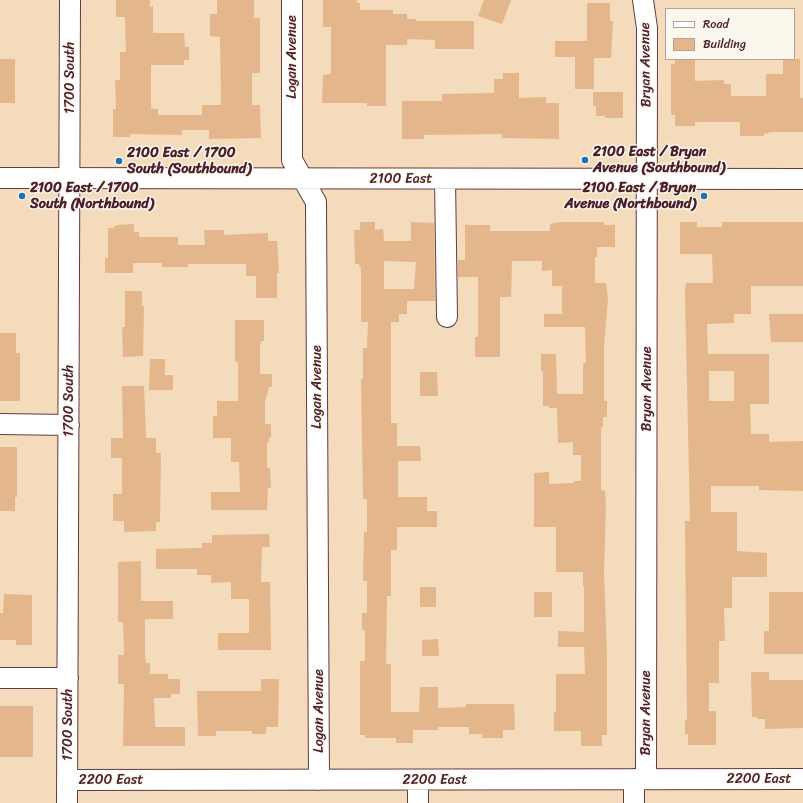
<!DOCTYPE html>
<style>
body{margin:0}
#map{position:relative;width:803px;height:803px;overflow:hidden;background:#f3dbbb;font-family:Sriracha,sans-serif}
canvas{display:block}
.legend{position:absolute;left:665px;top:8px;width:130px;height:52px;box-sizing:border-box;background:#fbf7ec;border:1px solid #b4a19f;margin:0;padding:5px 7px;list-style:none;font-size:12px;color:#4a1f2b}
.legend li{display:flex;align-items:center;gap:8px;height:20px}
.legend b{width:20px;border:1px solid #b4a19f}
</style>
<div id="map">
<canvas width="803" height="803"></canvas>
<ul class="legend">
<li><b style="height:5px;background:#fff"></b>Road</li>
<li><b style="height:11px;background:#e4b68c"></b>Building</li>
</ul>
</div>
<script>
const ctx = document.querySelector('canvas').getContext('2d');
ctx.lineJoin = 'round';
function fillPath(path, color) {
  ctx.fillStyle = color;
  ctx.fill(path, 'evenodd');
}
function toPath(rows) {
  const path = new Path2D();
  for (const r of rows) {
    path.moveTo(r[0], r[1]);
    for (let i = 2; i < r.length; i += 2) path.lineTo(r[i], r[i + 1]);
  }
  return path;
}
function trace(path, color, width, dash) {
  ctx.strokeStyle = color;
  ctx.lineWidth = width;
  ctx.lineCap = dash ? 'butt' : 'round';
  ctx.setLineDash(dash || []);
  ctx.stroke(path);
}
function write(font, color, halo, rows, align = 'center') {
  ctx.font = font + ' Sriracha,sans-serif';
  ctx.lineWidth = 3;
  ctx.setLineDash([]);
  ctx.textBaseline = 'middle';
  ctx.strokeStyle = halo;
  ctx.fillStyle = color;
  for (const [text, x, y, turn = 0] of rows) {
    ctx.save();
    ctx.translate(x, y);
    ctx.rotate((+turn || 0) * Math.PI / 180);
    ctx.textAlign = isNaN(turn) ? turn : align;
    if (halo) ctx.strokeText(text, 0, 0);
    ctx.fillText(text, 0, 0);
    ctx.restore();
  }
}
const building = toPath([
 [116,0,150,0,150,7,153,6,153,33,184,33,185,47,189,47,189,60,184,60,184,65,151,65,151,109,158,109,158,115,202,115,202,105,221,105,220,37,210,36,210,14,217,14,217,0,254,0,254,18,260,18,260,73,252,73,252,105,260,105,261,138,209,139,209,130,182,130,182,135,130,134,130,137,113,137,113,109,116,109,115,80,120,80,120,52,126,52,125,17,116,17],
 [323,0,357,0,357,3,360,3,360,10,393,10,393,14,407,14,407,19,416,19,416,21,474,21,474,49,435,49,435,40,407,39,407,45,386,45,386,106,367,106,367,103,322,103,323,75,331,74,331,27,323,27],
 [484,0,511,0,502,24,478,16],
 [587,3,610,3,610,21,613,21,611,58,594,58,594,89,575,89,575,57,555,57,555,41,587,41],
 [0,59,15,59,15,103,0,103],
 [675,59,695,59,695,81,724,80,724,84,731,84,731,96,766,96,766,74,783,74,783,59,800,59,800,98,803,98,803,132,772,132,764,134,764,136,740,136,740,122,695,122,695,126,675,126,675,115,671,115,671,64,675,64],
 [503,73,519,73,519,98,546,97,546,103,559,103,559,139,502,138,502,134,424,135,424,139,402,139,402,101,442,101,442,94,494,93,494,79,503,79],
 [593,92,623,92,623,118,605,118,605,116,596,116,596,106,593,106],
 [360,222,375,222,375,230,383,229,384,241,411,241,411,222,434,223,435,301,407,301,407,314,399,314,399,322,391,322,391,423,397,423,397,446,420,446,421,461,398,461,398,497,427,497,427,511,437,511,437,527,397,527,397,550,391,550,391,596,387,596,386,664,391,664,391,712,419,712,420,687,438,687,438,708,466,707,466,704,514,704,515,730,503,730,503,738,482,738,482,734,469,734,469,727,438,727,438,730,413,730,413,743,396,743,396,738,365,738,365,735,360,735,360,661,365,661,365,630,362,630,362,613,367,613,367,581,363,581,364,532,367,532,367,499,363,499,361,379,363,379,363,348,367,348,368,322,361,322,361,267,359,267,359,264,355,264,354,230,360,230],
 [384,261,416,262,414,289,384,289],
 [559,222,604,222,604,225,615,225,615,247,597,247,597,257,595,257,595,283,606,283,608,299,604,347,604,401,607,401,607,417,603,417,603,427,601,427,601,490,605,491,606,505,604,570,607,657,607,735,602,735,602,746,581,746,581,731,554,731,554,712,556,712,556,674,585,674,584,647,558,647,558,631,584,632,584,586,583,586,583,572,556,572,556,527,534,527,534,473,549,472,549,484,574,483,574,481,581,481,581,455,573,455,573,442,558,443,557,408,549,408,549,406,543,406,543,371,541,371,541,354,556,354,557,394,583,394,583,363,586,363,585,327,544,327,544,314,562,314,562,286,552,286,552,270,542,271,542,261,512,261,511,297,500,297,500,357,475,357,475,337,478,337,478,277,458,277,458,260,465,260,465,225,490,225,490,231,550,231,550,224],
 [680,222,697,222,697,227,722,227,722,222,803,222,803,286,751,286,751,314,734,314,734,323,707,324,708,354,769,354,769,404,750,404,751,434,769,434,769,442,803,441,803,491,759,490,759,486,711,486,711,512,737,512,737,551,767,553,767,577,732,577,732,608,724,608,725,641,719,641,719,683,709,683,709,711,716,711,716,745,688,745,688,734,685,734,685,720,687,720,685,521,690,521,685,292,686,283,713,283,712,254,680,254],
 [709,371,734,371,734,401,709,401],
 [134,224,134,232,139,232,139,237,178,237,178,245,205,245,204,230,224,230,224,235,268,233,268,241,277,241,279,273,277,273,277,298,256,298,256,276,246,276,246,264,188,264,188,267,162,267,162,263,133,263,133,273,105,273,105,258,108,258,108,228,114,228,114,226,117,226,117,225],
 [125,291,142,291,142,306,144,306,143,356,123,357,122,327,125,327],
 [769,314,803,314,803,342,771,342],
 [235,320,264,320,264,341,261,341,260,347,260,374,272,374,272,387,269,387,265,402,265,424,271,424,271,438,269,438,269,442,267,442,267,468,270,468,271,488,268,488,267,510,211,510,211,492,240,492,239,462,231,462,231,438,213,438,213,416,217,416,217,401,238,401,238,362,235,362],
 [0,333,16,333,16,353,20,353,20,401,0,401],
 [150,359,165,359,165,375,173,375,173,390,149,390],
 [420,372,437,372,438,396,420,396],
 [122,386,144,386,146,438,156,438,156,453,161,453,160,522,156,522,156,531,124,532,124,521,113,521,113,494,122,494,122,458,111,458,111,438,123,438],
 [0,447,17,447,17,497,15,497,15,511,0,511],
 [269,534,270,547,262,547,261,582,270,582,271,650,218,650,218,633,249,633,249,599,231,599,231,582,211,583,211,575,197,575,197,569,156,569,156,549,202,548,202,543,212,543,212,535],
 [141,561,141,601,173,601,173,619,145,619,145,655,146,663,150,663,150,674,168,674,168,679,180,679,180,694,171,694,171,698,154,698,155,727,185,727,185,746,123,746,124,684,118,684,118,655,124,655,123,622,118,622,118,562],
 [420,587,436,587,436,607,420,607],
 [534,592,552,592,552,617,534,617],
 [769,592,803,592,803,654,764,654,764,631,769,631],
 [4,594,32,595,32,645,16,645,16,640,0,640,0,613,3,613],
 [438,639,439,656,422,656,422,640],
 [751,672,769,672,769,680,803,680,803,728,765,729,765,719,757,719,757,717,752,717],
 [261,679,279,679,278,727,266,727,266,734,252,734,252,731,216,731,216,736,198,736,197,691,261,691],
 [0,706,33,706,33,757,0,757]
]);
const minor = toPath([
 [292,0,292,160,316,202,319,780],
 [643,0,647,28,646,779],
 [0,178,803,179],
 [445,179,447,317],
 [0,424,69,425],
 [0,678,68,678],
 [634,779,634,803],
 [68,780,803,779],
 [67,803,70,0],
 [418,803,418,780]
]);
const markers = [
 [585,160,4,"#1f6fb2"],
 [119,161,4,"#1f6fb2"],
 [22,196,4,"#1f6fb2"],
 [704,196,4,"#1f6fb2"]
];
const streetNames = [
 ["Logan Avenue",292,57,-90],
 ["Bryan Avenue",646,65,-91],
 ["1700 South",70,78,-90],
 ["2100 East",401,179],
 ["Logan Avenue",317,387,-90],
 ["Bryan Avenue",647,389,-90],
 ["1700 South",69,401,-90],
 ["Logan Avenue",319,711,-90],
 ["Bryan Avenue",646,713,-90],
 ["1700 South",68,725,-90],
 ["2200 East",759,779],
 ["2200 East",111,780],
 ["2200 East",435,780]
];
const poiNames = [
 ["2100 East / Bryan",593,152],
 ["Avenue (Southbound)",593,168],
 ["2100 East / 1700",127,153],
 ["South (Southbound)",127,169],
 ["2100 East / 1700",30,188],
 ["South (Northbound)",30,204],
 ["2100 East / Bryan",696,188,"right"],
 ["Avenue (Northbound)",696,204,"right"]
];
fillPath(building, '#e4b68c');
trace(minor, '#633b41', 22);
trace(minor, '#fff', 20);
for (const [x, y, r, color] of markers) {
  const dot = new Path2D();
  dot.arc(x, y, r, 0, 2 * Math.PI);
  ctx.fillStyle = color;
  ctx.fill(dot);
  trace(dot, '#fbf7ec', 1.5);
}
write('14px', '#4a1f2b', '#fbf7ec', streetNames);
write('bold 14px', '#4a1f2b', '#fbf7ec', poiNames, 'left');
</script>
